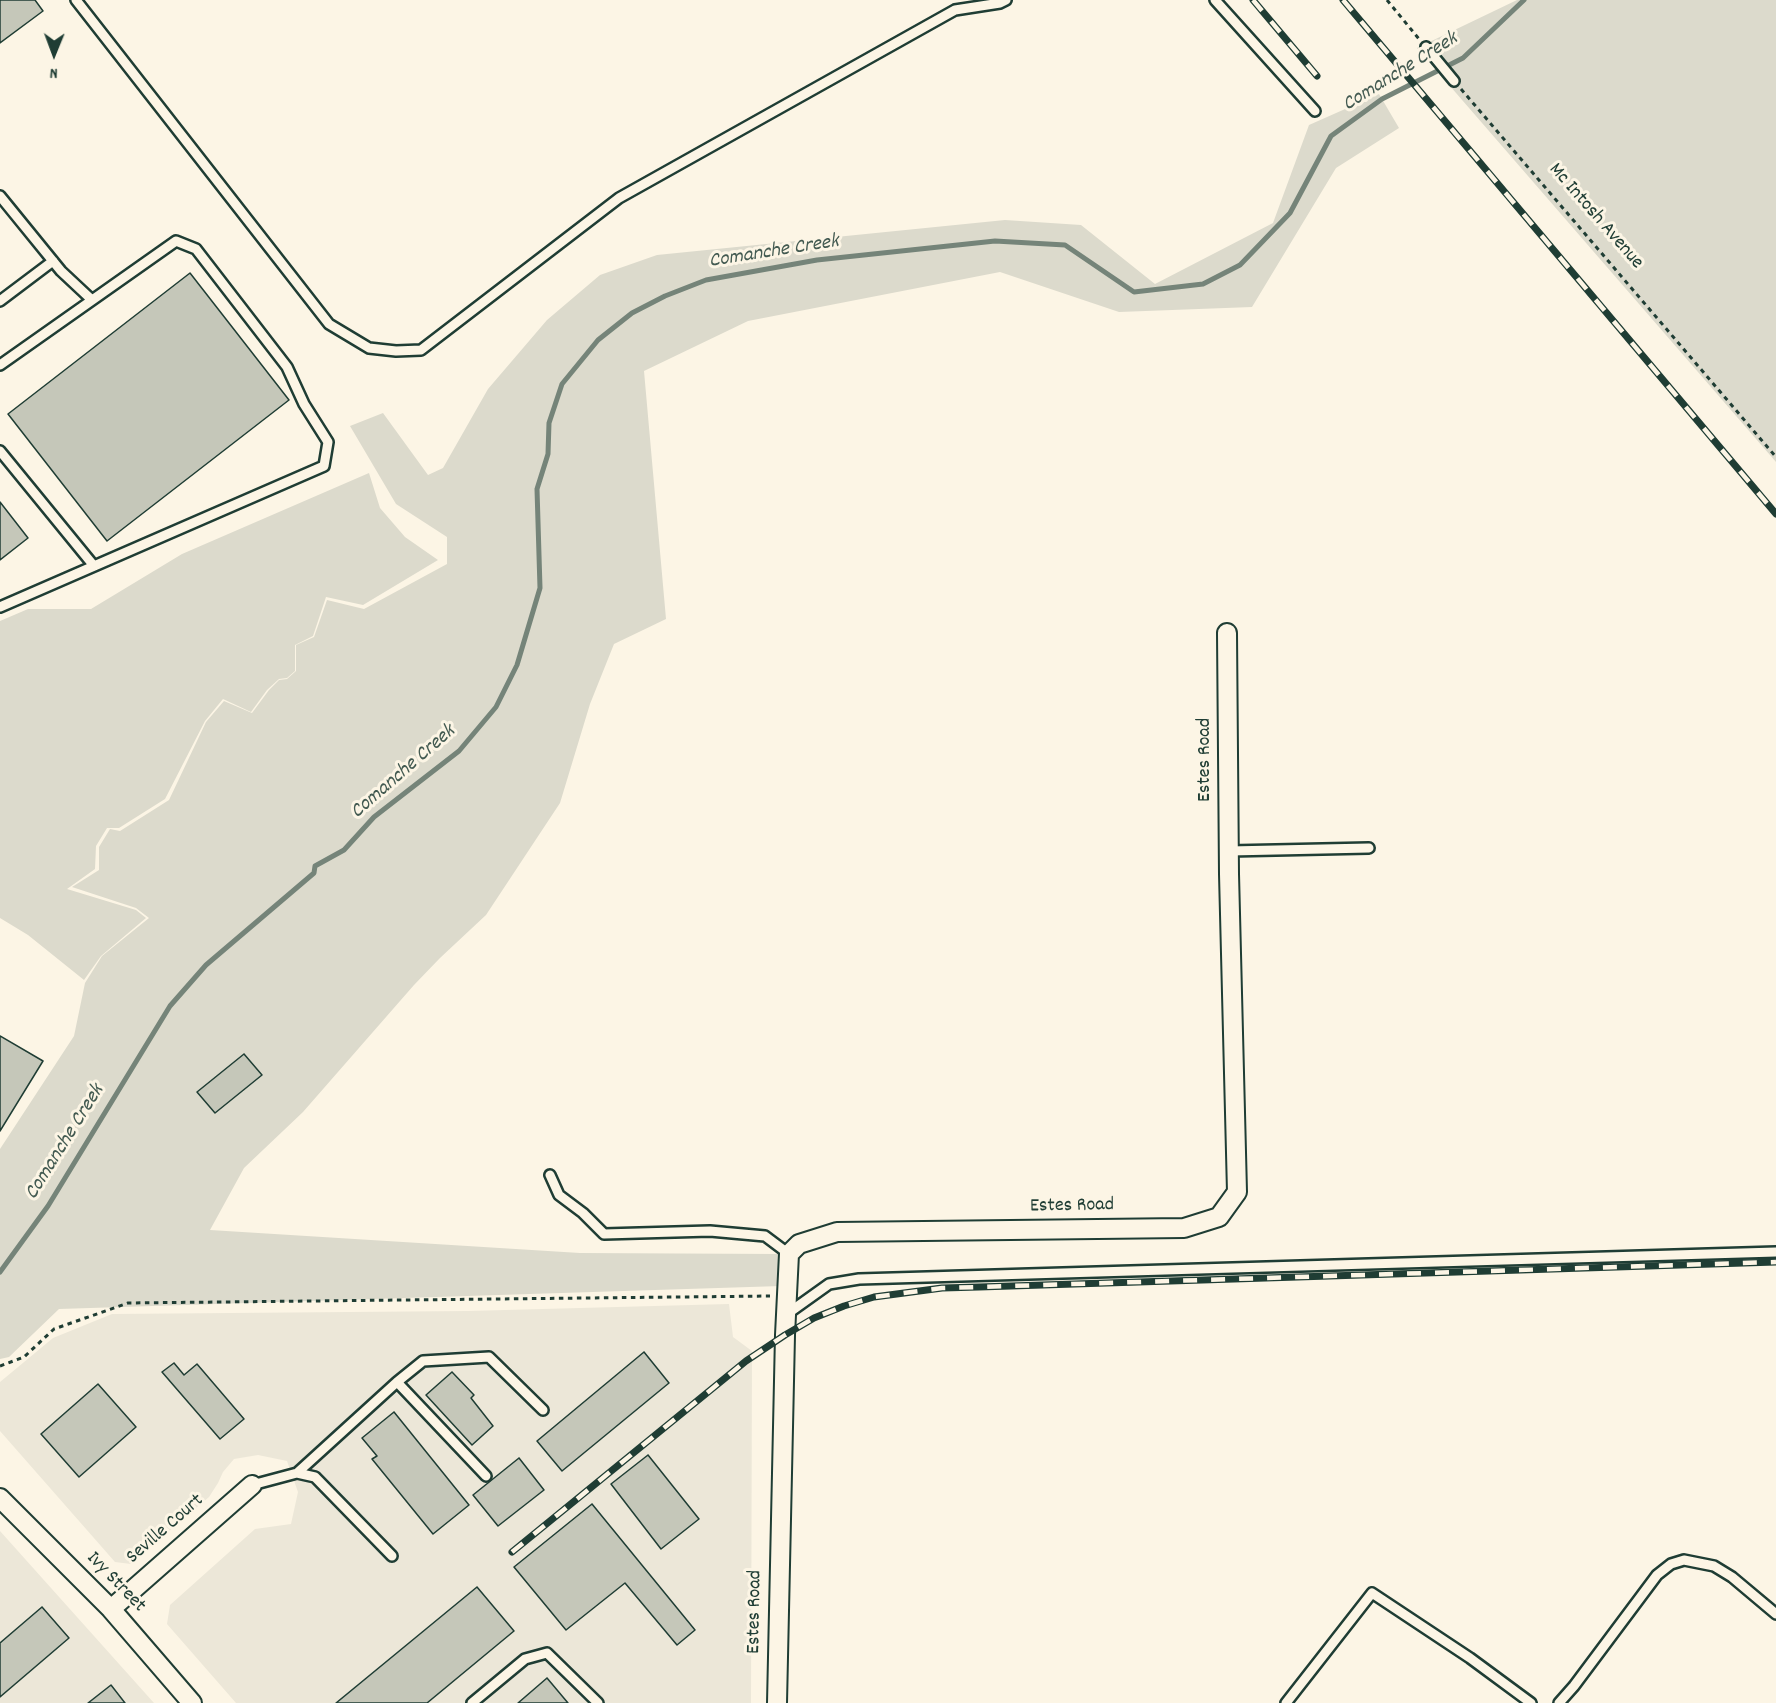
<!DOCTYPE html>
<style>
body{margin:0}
#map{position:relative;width:1776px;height:1703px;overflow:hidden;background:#fcf5e5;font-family:Dekko,sans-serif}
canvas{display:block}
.north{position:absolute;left:24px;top:24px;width:60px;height:60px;-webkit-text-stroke:4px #fcf5e5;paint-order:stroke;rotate:181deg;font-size:16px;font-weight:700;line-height:24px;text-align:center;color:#1f3d34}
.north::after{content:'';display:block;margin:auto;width:21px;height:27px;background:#1f3d34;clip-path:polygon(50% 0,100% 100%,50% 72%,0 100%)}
</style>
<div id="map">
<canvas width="1776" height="1703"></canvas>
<div class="north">N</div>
</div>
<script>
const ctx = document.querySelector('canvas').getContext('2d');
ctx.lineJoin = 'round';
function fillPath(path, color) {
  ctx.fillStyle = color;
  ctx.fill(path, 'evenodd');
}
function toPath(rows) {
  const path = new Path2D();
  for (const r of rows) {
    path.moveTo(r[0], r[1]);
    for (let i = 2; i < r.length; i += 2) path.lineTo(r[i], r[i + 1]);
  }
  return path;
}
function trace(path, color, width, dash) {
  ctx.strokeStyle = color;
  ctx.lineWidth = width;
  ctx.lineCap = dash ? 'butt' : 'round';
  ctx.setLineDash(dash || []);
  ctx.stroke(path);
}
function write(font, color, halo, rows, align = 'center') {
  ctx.font = font + ' Dekko,sans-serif';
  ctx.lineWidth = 6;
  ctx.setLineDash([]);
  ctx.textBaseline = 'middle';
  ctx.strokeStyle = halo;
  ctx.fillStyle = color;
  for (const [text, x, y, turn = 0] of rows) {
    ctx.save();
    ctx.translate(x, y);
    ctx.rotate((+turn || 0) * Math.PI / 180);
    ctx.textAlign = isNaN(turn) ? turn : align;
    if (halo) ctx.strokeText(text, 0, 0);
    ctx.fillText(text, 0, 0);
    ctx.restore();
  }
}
const built = toPath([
 [729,1304,733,1337,752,1351,751,1703,236,1703,167,1624,170,1605,255,1529,291,1524,298,1492,287,1461,258,1455,234,1459,223,1472,218,1483,209,1497,131,1564,115,1562,0,1431,0,1382,53,1338,112,1314,468,1311],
 [0,1531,154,1703,0,1703]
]);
const green = toPath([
 [1517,0,1776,0,1776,462,1417,48],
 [1379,94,1399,128,1336,168,1252,307,1119,312,1000,272,748,321,644,371,666,619,614,644,590,704,560,803,486,915,440,958,414,985,303,1112,244,1168,210,1230,580,1253,779,1254,781,1286,59,1309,9,1357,0,1359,0,1149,74,1036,85,983,102,956,149,918,136,908,72,887,99,870,99,847,110,829,120,831,169,800,206,722,224,701,252,713,269,690,279,680,287,679,296,671,296,645,314,637,327,600,364,609,447,564,447,537,396,504,350,426,383,413,428,475,443,468,488,389,547,320,600,275,657,255,1005,220,1081,225,1155,284,1273,223,1309,125],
 [369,473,380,508,405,537,438,560,363,605,326,597,313,636,295,645,295,671,287,678,279,679,267,690,251,712,223,699,205,721,165,799,119,828,107,828,96,846,95,869,67,889,136,910,146,918,101,956,84,980,28,935,0,918,0,621,28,609,91,609,182,554]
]);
const stream = toPath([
 [0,1272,48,1206,170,1006,206,965,314,873,315,866,344,850,374,817,459,751,496,707,517,665,540,588,537,489,548,454,549,423,562,384,598,340,632,313,665,296,706,280,817,260,995,241,1065,245,1134,292,1203,284,1240,265,1290,213,1331,136,1382,99,1463,58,1524,0]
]);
const building = toPath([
 [0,0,35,0,43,11,0,43,0,0],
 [190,273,289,400,107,541,8,414,190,273],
 [0,502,28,538,0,560,0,502],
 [0,1036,43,1061,0,1131,0,1036],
 [244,1054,262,1075,215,1113,197,1092,244,1054],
 [644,1352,669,1383,562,1471,537,1441,644,1352],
 [174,1363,184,1375,197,1364,244,1419,220,1439,162,1372,174,1363],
 [452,1372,474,1395,471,1398,493,1426,472,1445,426,1395,452,1372],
 [98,1384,136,1427,79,1477,41,1434,98,1384],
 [394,1412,469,1505,433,1534,372,1459,377,1456,362,1438,394,1412],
 [648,1455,699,1519,661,1549,611,1484,648,1455],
 [519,1458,544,1490,498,1526,473,1495,519,1458],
 [592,1504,695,1630,677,1645,625,1583,566,1630,514,1567,592,1504],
 [477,1587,514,1631,427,1703,336,1703,477,1587],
 [42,1607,69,1638,0,1697,0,1643,42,1607],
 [547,1678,568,1703,518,1703,547,1678],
 [111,1685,125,1703,88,1703,111,1685]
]);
const path = toPath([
 [1387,0,1419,39],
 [1461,89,1776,457],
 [0,1366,24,1357,54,1329,128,1303,770,1296]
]);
const lane = toPath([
 [76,0,329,324,369,348,396,351,421,350,619,198,955,10,1000,3,1006,0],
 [1215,0,1315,111],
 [1426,47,1454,81],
 [0,196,61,271,92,300],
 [0,301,53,261],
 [0,365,176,241,196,249,287,367,304,404,328,442,324,466,0,607],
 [0,451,94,566],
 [1229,851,1369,848],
 [550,1175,559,1195,583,1213,604,1234,710,1231,765,1236,789,1254],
 [787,1314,829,1284,859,1279,1776,1252],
 [397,1382,486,1476],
 [297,1473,397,1382,423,1361,489,1357,543,1410],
 [252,1485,297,1473,315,1477,392,1556],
 [472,1703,525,1659,547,1653,598,1703],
 [1286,1703,1372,1593,1470,1658,1531,1703],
 [1559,1703,1574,1686,1657,1575,1671,1564,1684,1560,1714,1566,1732,1577,1776,1614]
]);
const street = toPath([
 [0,1498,111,1609,192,1703],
 [111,1609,252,1485],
 [777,1703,785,1335,789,1254,799,1244,837,1232,1184,1228,1219,1217,1237,1192,1229,874,1227,633]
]);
const rail = toPath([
 [1253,0,1317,76],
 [1343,0,1776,514],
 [512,1552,746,1361,785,1335,814,1318,844,1306,874,1297,942,1288,979,1287,1776,1262]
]);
const streetNames = [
 ["Mc Intosh Avenue",1595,217,49],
 ["Estes Road",1206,760,-90],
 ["Estes Road",1072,1207,-1],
 ["Seville Court",166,1530,-41],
 ["Ivy Street",115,1583,46],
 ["Estes Road",756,1612,-89]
];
const waterNames = [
 ["Comanche Creek",1401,73,-32],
 ["Comanche Creek",774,253,-9],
 ["Comanche Creek",404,773,-41],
 ["Comanche Creek",66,1143,-58]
];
fillPath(built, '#ece7d8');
fillPath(green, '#dcdacc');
trace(stream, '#758479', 5);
fillPath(building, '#c5c7b9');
trace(building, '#1f3d34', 1.5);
trace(lane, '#1f3d34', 14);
trace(street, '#1f3d34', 22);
trace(path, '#1f3d34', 3, [4.5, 4.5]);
trace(lane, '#fcf5e5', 9);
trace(street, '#fcf5e5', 18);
trace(rail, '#1f3d34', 7);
trace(rail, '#fcf5e5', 4.5, [14]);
write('20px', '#1f3d34', '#fcf5e5', streetNames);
write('italic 21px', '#435a51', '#fcf5e5', waterNames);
</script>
